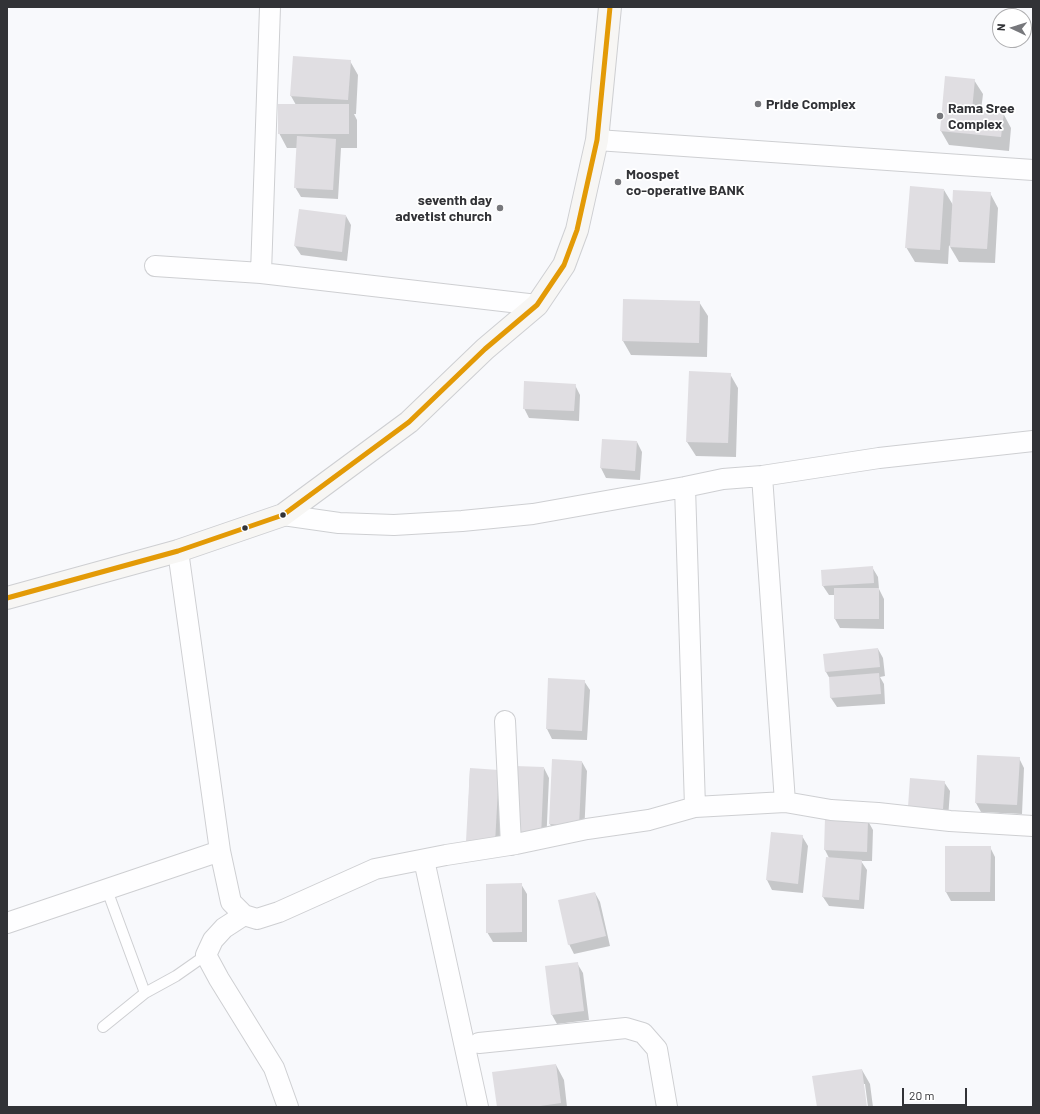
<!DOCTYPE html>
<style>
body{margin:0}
#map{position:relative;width:1040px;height:1114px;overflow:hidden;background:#f8f9fc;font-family:Barlow,sans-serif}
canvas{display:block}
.frame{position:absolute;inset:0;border:8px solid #323337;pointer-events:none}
.north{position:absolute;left:992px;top:8px;width:40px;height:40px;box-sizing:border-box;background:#fff;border:1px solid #adadaf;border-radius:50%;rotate:274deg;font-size:11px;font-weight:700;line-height:16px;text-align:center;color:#323337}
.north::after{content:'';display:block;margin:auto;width:14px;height:18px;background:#77787c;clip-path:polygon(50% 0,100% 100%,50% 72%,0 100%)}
.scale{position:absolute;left:902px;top:1088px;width:65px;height:18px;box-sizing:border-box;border:2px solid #323337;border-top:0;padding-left:5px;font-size:12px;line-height:14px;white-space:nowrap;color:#323337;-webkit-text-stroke:3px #fff;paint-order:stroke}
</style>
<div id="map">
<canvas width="1040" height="1114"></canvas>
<div class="frame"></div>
<div class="north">N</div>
<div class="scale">20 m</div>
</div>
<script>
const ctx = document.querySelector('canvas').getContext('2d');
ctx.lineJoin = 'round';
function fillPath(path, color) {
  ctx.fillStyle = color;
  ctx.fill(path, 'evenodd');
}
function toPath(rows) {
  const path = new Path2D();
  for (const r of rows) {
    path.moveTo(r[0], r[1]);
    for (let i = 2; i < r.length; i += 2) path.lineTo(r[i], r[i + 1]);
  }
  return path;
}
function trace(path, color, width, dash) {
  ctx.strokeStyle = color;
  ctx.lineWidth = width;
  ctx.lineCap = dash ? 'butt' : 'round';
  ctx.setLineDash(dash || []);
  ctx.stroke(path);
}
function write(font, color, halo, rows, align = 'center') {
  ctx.font = font + ' Barlow,sans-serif';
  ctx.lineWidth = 3.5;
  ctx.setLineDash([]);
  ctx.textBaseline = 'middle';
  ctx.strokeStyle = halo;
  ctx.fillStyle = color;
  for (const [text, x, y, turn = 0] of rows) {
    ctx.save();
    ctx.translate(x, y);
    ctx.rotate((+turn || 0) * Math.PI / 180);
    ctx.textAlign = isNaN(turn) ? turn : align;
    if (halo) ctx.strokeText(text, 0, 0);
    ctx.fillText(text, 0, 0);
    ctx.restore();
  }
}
const shadow = toPath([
 [350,61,358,75,356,114,354,114,357,120,357,148,341,148,338,199,301,197,295,187,297,148,287,148,279,133,296,105,291,96],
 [974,80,983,94,981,111,1003,113,1011,128,1009,151,949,145,941,131],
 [944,190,953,205,990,193,998,208,995,263,959,262,949,245,948,264,915,262,906,247],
 [346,216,351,225,347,261,301,255,295,246],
 [699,302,708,316,707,357,631,355,623,341],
 [730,374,738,388,736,457,696,456,687,442],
 [575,385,580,395,579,421,529,418,524,408],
 [637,442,642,452,640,480,606,478,601,468],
 [872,567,878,577,879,589,884,599,884,629,840,628,835,619,835,595,829,595,823,586],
 [878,649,883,658,885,676,880,677,884,684,885,704,837,707,831,698,830,679,826,672,824,655],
 [549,679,584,681,590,690,587,740,552,739,547,729],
 [1019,758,1024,768,1022,814,981,812,976,803],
 [553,760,582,762,587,771,584,835,555,834,550,824],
 [544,768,549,778,546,845,519,844],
 [470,769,506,786,503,857,475,855,467,841],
 [944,782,950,791,948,819,909,807],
 [826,819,868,821,873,830,872,861,861,861,867,870,864,909,829,906,823,897,829,858,825,850],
 [802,836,808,846,803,893,772,890,767,880],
 [990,847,995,857,995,901,951,901,946,892],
 [521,884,527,894,527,942,493,942,487,932],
 [595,893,600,902,610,946,574,954,569,944],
 [577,963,583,973,589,1020,557,1024,552,1015],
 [556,1065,564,1080,567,1107,498,1107],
 [862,1070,870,1084,873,1107,868,1107,865,1084,863,1084,866,1107,818,1107]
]);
const building = toPath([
 [293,56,351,60,348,100,290,96],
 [945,76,975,79,972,110,1004,112,1001,137,940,131],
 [278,104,349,104,349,134,278,134],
 [297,136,336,139,333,190,294,188],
 [910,186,944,189,940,250,905,248],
 [953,190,991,192,987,249,950,247],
 [299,209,346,215,342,252,294,246],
 [623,299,700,301,699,343,622,341],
 [689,371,731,373,728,443,686,442],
 [524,381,576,384,574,411,523,409],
 [602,439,637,441,635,471,600,468],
 [873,566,874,583,822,586,821,570],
 [834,588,879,588,879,619,834,619],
 [878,648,880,667,825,672,823,654],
 [879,673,881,694,830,698,829,677],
 [548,678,585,680,582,731,546,729],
 [977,755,1020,757,1017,805,975,803],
 [552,759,582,761,579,826,549,824],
 [515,766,544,767,541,836,512,834],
 [470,768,499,770,495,843,466,841],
 [910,778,945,781,943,809,908,807],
 [825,818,868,820,867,852,824,850],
 [771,832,803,835,798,884,766,880],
 [945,846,991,846,990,892,945,892],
 [826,857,862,860,859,900,822,897],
 [522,883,522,932,486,933,486,884],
 [595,892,606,936,568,945,558,900],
 [578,962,584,1011,551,1015,545,966],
 [556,1064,561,1103,533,1107,497,1107,492,1072],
 [862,1069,867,1107,817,1107,812,1076]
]);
const lane = toPath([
 [107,890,145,993],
 [103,1027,145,993,176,976,206,955]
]);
const street = toPath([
 [270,7,261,273,537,305],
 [597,140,1033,170],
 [155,266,261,273],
 [762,476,785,802],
 [685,487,695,807],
 [283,515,339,523,394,525,462,521,533,514,685,487,723,479,762,476,879,458,1033,441],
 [505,721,511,845],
 [220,851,231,902,244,915,257,919,279,912,375,869,446,855,516,844,587,829,649,820,695,807,785,802,831,810,878,813,950,821,1033,826],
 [424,860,478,1107],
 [244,915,224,928,213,940,206,955,219,979,274,1068,288,1107],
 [7,923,220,851,178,551],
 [479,1043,626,1028,643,1033,657,1049,667,1107]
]);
const secondary = toPath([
 [7,598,178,551,283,515,409,422,485,349,537,305,564,265,577,230,597,140,610,7]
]);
const bus1 = toPath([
 [7,598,178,551,283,515,409,422,485,349,537,305,564,265,577,230,597,140,610,7]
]);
const markers = [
 [758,104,4,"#77787c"],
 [940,116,4,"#77787c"],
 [618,182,4,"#77787c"],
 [500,208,4,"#77787c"],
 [283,515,3.5,"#323337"],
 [245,528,3.5,"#323337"]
];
const poiNames = [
 ["Pride Complex",766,104],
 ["Rama Sree",948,108],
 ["Complex",948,124],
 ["Moospet",626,174],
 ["co-operative BANK",626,190],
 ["seventh day",492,200,"right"],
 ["advetist church",492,216,"right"]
];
fillPath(shadow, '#0003');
fillPath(building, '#e0dee2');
trace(lane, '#cecfd2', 12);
trace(street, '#cecfd2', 22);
trace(secondary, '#cecfd2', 24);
trace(lane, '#fefeff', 10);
trace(street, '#fefeff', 20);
trace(secondary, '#f7f6f4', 22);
trace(bus1, '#e39a06', 5);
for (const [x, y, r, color] of markers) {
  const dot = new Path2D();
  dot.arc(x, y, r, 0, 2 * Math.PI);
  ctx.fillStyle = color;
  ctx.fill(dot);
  trace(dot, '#fff', 1.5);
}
write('bold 14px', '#323337', '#fff', poiNames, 'left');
</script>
